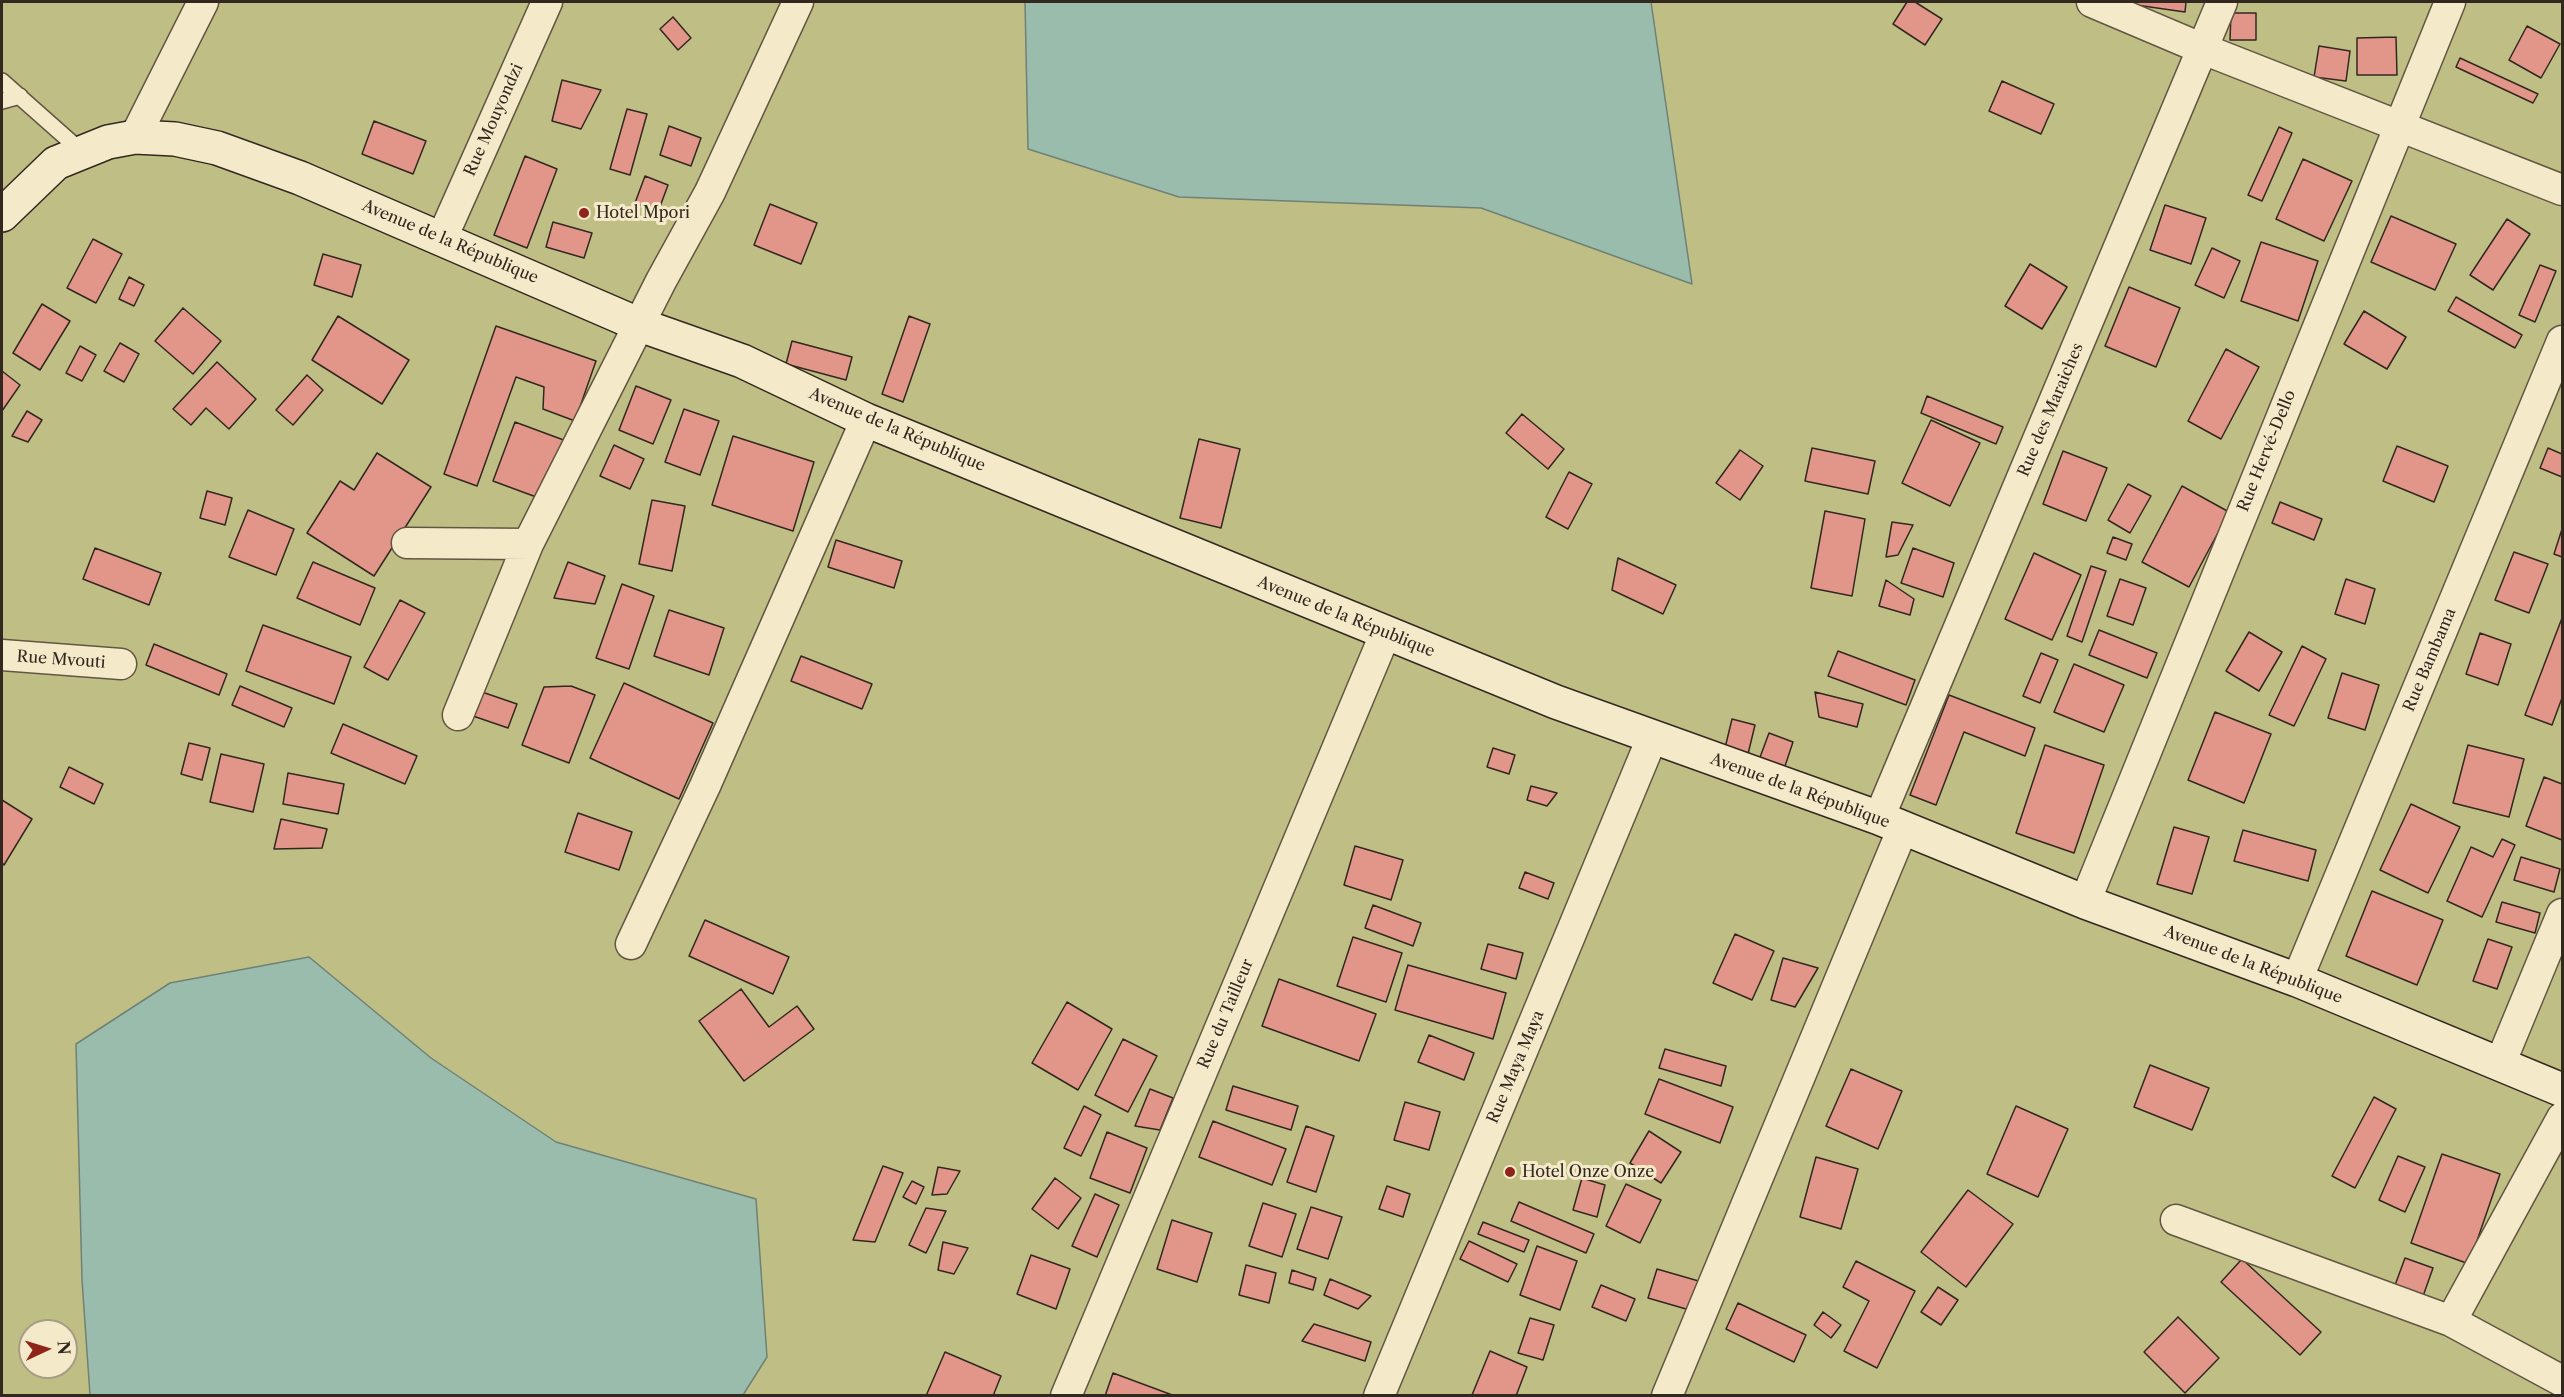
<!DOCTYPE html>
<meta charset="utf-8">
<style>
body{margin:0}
#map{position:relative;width:2564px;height:1397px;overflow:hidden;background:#eedead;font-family:"Libre Caslon Text",serif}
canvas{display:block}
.frame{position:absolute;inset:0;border:3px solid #332820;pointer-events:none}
.north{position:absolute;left:18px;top:1319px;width:60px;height:60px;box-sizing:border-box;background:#f4eaca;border:2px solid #a79c86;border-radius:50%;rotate:86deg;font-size:16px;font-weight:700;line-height:24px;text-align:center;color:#332820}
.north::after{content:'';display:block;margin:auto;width:21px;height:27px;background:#8f2418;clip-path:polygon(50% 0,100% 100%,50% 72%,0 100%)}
</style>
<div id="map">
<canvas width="2564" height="1397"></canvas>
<div class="frame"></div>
<div class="north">N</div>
</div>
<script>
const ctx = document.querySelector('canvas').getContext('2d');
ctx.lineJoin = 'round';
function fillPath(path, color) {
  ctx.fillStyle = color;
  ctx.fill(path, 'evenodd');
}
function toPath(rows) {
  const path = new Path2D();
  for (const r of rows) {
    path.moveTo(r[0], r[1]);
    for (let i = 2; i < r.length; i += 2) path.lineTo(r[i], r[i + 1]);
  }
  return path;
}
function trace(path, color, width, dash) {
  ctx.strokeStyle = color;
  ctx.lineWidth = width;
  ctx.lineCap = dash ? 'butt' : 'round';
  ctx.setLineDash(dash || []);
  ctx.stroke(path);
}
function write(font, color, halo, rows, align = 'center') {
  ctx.font = font + ' "Libre Caslon Text",serif';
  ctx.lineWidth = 6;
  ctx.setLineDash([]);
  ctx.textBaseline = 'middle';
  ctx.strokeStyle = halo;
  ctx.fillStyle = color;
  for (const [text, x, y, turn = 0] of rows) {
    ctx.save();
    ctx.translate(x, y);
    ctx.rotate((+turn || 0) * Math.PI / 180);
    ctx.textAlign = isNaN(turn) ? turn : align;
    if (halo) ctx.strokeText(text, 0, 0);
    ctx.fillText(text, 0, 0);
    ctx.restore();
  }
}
const green = toPath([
 [2,2,2562,2,2562,1395,2,1396],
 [30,1331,66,1331,66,1367,30,1367]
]);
const water = toPath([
 [1025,2,1651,2,1692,284,1481,208,1179,197,1028,149,1025,2],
 [309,957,431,1058,556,1142,756,1199,767,1357,743,1395,90,1395,82,1280,76,1044,170,983,309,957]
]);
const building = toPath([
 [1907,2,1915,2,1942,19,1925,45,1893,24,1907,2],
 [2115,2,2186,2,2185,12,2115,2],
 [2231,13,2256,13,2256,40,2230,40,2231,13],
 [673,17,691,38,678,50,660,29,673,17],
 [2527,26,2560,44,2541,78,2509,60,2527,26],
 [2396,37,2397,75,2357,75,2357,38,2396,37],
 [2319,46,2350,51,2346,81,2314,77,2319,46],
 [2460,58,2538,94,2533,103,2456,67,2460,58],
 [562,80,601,90,581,129,552,121,562,80],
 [2002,81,2054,104,2041,134,1989,111,2002,81],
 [627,109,647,114,630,175,610,169,627,109],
 [374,121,426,141,413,174,362,154,374,121],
 [669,126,701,138,691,166,660,155,669,126],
 [2279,127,2292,133,2262,201,2248,195,2279,127],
 [525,156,557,169,527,248,494,235,525,156],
 [2303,159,2352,181,2324,241,2276,219,2303,159],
 [645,176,668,185,658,212,635,203,645,176],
 [770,204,817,223,801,264,754,245,770,204],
 [2165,205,2206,218,2191,264,2150,250,2165,205],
 [2391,216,2456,244,2435,290,2371,262,2391,216],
 [2507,219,2530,234,2493,290,2470,275,2507,219],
 [553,222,592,233,584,258,546,247,553,222],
 [93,239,122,254,96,303,67,288,93,239],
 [2261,242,2318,261,2298,321,2241,301,2261,242],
 [2212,248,2240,261,2224,298,2195,285,2212,248],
 [323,254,361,265,352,297,314,285,323,254],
 [2030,264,2067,287,2042,329,2005,306,2030,264],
 [2540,265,2556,271,2535,322,2519,315,2540,265],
 [129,277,144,285,134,306,119,299,129,277],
 [2129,287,2180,308,2156,367,2105,346,2129,287],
 [2456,297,2522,335,2515,348,2448,311,2456,297],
 [42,304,70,321,40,370,13,353,42,304],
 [183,308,221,341,193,374,155,341,183,308],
 [2364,311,2406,337,2387,369,2344,344,2364,311],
 [338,316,409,360,382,404,312,360,338,316],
 [909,316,930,324,903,402,882,394,909,316],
 [496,326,596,361,575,421,543,409,544,387,516,377,477,486,444,474,496,326],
 [792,341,852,357,846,380,786,364,792,341],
 [120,343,139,354,124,382,104,371,120,343],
 [80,346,96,355,82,381,66,373,80,346],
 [2226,349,2259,367,2221,439,2188,421,2226,349],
 [217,362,256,399,229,429,206,408,191,425,173,409,217,362],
 [2,371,20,385,2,411,2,371],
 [307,375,323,390,293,425,276,410,307,375],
 [636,386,671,400,653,444,619,430,636,386],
 [1927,396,2003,427,1996,444,1921,413,1927,396],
 [684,409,719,421,700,475,665,462,684,409],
 [27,411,42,420,28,442,12,436,27,411],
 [1522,414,1564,449,1548,469,1506,433,1522,414],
 [1931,420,1980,443,1950,506,1902,483,1931,420],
 [515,422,569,442,547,501,493,481,515,422],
 [733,436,814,462,793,531,712,505,733,436],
 [1199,439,1240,449,1221,528,1180,518,1199,439],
 [614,445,644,459,630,489,600,476,614,445],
 [2397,446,2448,466,2434,502,2383,481,2397,446],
 [1812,448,1875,461,1868,494,1805,481,1812,448],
 [2548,448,2562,454,2562,477,2540,468,2548,448],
 [1740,450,1763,466,1740,500,1716,483,1740,450],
 [2063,451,2107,468,2086,521,2043,504,2063,451],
 [377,453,431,487,374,576,307,533,340,481,354,490,377,453],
 [1569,472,1592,484,1568,529,1546,517,1569,472],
 [2128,484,2151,496,2130,533,2108,520,2128,484],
 [2182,486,2229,512,2189,587,2142,562,2182,486],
 [207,491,232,498,225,525,200,518,207,491],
 [652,500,685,506,672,571,639,564,652,500],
 [2280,502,2322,519,2314,540,2272,523,2280,502],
 [248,510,294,529,276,575,229,557,248,510],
 [1825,511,1865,519,1852,596,1811,588,1825,511],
 [1892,522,1913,525,1898,555,1886,557,1892,522],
 [2562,529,2562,557,2554,554,2562,529],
 [2113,537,2132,544,2126,560,2107,553,2113,537],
 [836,540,902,561,894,588,828,567,836,540],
 [95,548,161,573,149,605,83,579,95,548],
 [1913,548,1954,563,1943,597,1901,583,1913,548],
 [2514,552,2548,564,2529,613,2495,600,2514,552],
 [2034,553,2081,575,2052,640,2005,619,2034,553],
 [1618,558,1676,585,1663,614,1612,590,1618,558],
 [313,562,375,588,360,625,297,598,313,562],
 [568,562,605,576,595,604,554,598,568,562],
 [2091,566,2106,571,2082,642,2067,636,2091,566],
 [2120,579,2146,588,2133,625,2107,616,2120,579],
 [2346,579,2375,589,2365,624,2335,614,2346,579],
 [1886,580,1914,599,1910,615,1879,606,1886,580],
 [622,584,654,596,629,669,596,658,622,584],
 [400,600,425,613,388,680,364,667,400,600],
 [669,610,724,628,709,675,654,656,669,610],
 [2562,618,2562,698,2552,725,2525,715,2562,618],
 [263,625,351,657,334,704,246,671,263,625],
 [2099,630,2157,653,2147,678,2089,655,2099,630],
 [2249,632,2282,652,2259,691,2226,671,2249,632],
 [2480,633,2511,644,2498,685,2466,674,2480,633],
 [154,644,227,674,219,695,146,665,154,644],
 [2302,646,2326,659,2294,726,2269,715,2302,646],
 [1838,651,1915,680,1906,705,1828,676,1838,651],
 [2041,653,2058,660,2040,703,2023,696,2041,653],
 [801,656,872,684,862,709,791,681,801,656],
 [2074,664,2124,685,2104,732,2054,712,2074,664],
 [2342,673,2379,685,2365,730,2328,718,2342,673],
 [624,683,713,723,679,799,590,758,624,683],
 [240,686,292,708,284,727,232,705,240,686],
 [571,686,595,695,569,763,522,745,544,687,571,686],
 [482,692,517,704,508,728,473,716,482,692],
 [1815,692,1863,704,1857,727,1819,717,1815,692],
 [1949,695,2035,728,2025,756,1964,732,1936,805,1910,795,1949,695],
 [2215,712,2271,734,2244,803,2188,780,2215,712],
 [1732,719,1755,725,1748,754,1725,748,1732,719],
 [343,724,417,756,405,784,331,753,343,724],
 [1769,733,1793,742,1784,769,1759,760,1769,733],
 [189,743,210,748,202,780,181,774,189,743],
 [2045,745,2104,765,2074,853,2016,833,2045,745],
 [2468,745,2524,759,2509,817,2453,803,2468,745],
 [1493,748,1515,755,1509,774,1487,767,1493,748],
 [221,754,264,764,253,812,210,802,221,754],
 [69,767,103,784,94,804,60,787,69,767],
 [288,773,344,784,338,814,283,804,288,773],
 [2544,777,2562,784,2562,840,2526,826,2544,777],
 [1531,786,1557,793,1547,806,1527,800,1531,786],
 [2,800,32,819,4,865,2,863,2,800],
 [2411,804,2460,827,2428,893,2380,870,2411,804],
 [578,813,632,832,619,870,565,852,578,813],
 [281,819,327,829,322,848,274,849,281,819],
 [2174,827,2209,837,2192,894,2157,884,2174,827],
 [2243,830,2316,850,2308,881,2234,861,2243,830],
 [2502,839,2515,845,2482,917,2447,901,2471,847,2493,857,2502,839],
 [1355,846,1403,860,1391,900,1344,885,1355,846],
 [2521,857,2560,869,2554,892,2514,880,2521,857],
 [1525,872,1554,883,1548,899,1519,888,1525,872],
 [2372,891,2443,920,2417,985,2346,956,2372,891],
 [2502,902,2540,913,2535,933,2496,922,2502,902],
 [1373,905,1421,923,1413,946,1365,928,1373,905],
 [705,920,789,957,773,994,689,956,705,920],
 [1735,934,1774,951,1752,1000,1713,983,1735,934],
 [1353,937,1402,953,1386,1002,1337,986,1353,937],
 [2488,939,2512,947,2497,989,2473,981,2488,939],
 [1488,944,1523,953,1516,979,1481,969,1488,944],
 [1783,958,1818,968,1795,1007,1771,1000,1783,958],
 [1408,965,1506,993,1493,1039,1395,1010,1408,965],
 [1279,979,1376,1014,1359,1061,1262,1026,1279,979],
 [741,989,769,1027,797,1006,814,1029,744,1081,699,1021,741,989],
 [1067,1002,1112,1029,1078,1090,1032,1063,1067,1002],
 [1429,1035,1474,1053,1464,1080,1418,1062,1429,1035],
 [1123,1039,1157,1056,1128,1112,1095,1095,1123,1039],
 [1665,1049,1726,1066,1721,1086,1659,1068,1665,1049],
 [2150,1065,2209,1088,2192,1130,2134,1107,2150,1065],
 [1851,1069,1902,1091,1878,1149,1826,1126,1851,1069],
 [1659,1079,1733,1107,1720,1143,1645,1114,1659,1079],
 [1233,1086,1298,1106,1291,1130,1226,1110,1233,1086],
 [1150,1089,1173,1098,1160,1130,1135,1126,1150,1089],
 [2374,1097,2396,1109,2355,1188,2332,1176,2374,1097],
 [1405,1102,1440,1112,1429,1150,1394,1140,1405,1102],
 [1084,1106,1101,1115,1081,1156,1064,1148,1084,1106],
 [2016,1106,2068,1129,2038,1197,1987,1174,2016,1106],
 [1213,1121,1286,1149,1272,1185,1199,1157,1213,1121],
 [1306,1126,1334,1136,1316,1192,1287,1182,1306,1126],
 [1649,1131,1681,1152,1661,1183,1630,1163,1649,1131],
 [1107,1132,1147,1148,1130,1193,1090,1178,1107,1132],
 [2442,1154,2500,1174,2469,1264,2411,1243,2442,1154],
 [2398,1156,2425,1167,2405,1212,2379,1200,2398,1156],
 [1816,1157,1858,1169,1841,1229,1800,1217,1816,1157],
 [883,1166,903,1173,875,1242,853,1240,883,1166],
 [938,1167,960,1171,947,1194,932,1195,938,1167],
 [1055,1178,1081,1198,1058,1229,1032,1209,1055,1178],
 [1582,1178,1605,1185,1597,1217,1573,1210,1582,1178],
 [912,1181,924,1187,916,1204,903,1197,912,1181],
 [1626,1184,1661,1200,1640,1243,1606,1226,1626,1184],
 [1387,1186,1410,1194,1403,1217,1379,1209,1387,1186],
 [1968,1190,2013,1224,1966,1287,1921,1252,1968,1190],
 [1095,1194,1119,1205,1097,1257,1072,1246,1095,1194],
 [1519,1202,1594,1234,1586,1253,1511,1221,1519,1202],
 [1263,1203,1296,1214,1282,1257,1249,1246,1263,1203],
 [1311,1207,1342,1217,1328,1259,1297,1249,1311,1207],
 [926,1208,946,1211,926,1253,909,1245,926,1208],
 [1172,1220,1212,1233,1197,1282,1157,1269,1172,1220],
 [1483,1222,1529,1240,1524,1252,1478,1234,1483,1222],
 [1469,1241,1517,1264,1508,1282,1460,1259,1469,1241],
 [943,1242,968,1248,954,1274,938,1270,943,1242],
 [1537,1246,1577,1261,1560,1310,1520,1295,1537,1246],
 [1031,1255,1070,1269,1056,1309,1017,1294,1031,1255],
 [2405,1258,2433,1268,2422,1299,2394,1288,2405,1258],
 [2242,1259,2321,1332,2300,1355,2221,1282,2242,1259],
 [1856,1261,1915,1291,1877,1368,1844,1351,1869,1301,1843,1287,1856,1261],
 [1246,1265,1276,1273,1269,1303,1239,1295,1246,1265],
 [1657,1269,1702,1282,1693,1311,1648,1298,1657,1269],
 [1292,1270,1316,1278,1313,1290,1289,1283,1292,1270],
 [1330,1279,1371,1296,1358,1309,1324,1295,1330,1279],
 [1601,1285,1635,1299,1626,1321,1592,1307,1601,1285],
 [1938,1287,1958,1300,1941,1325,1921,1312,1938,1287],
 [1738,1303,1806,1335,1794,1362,1726,1329,1738,1303],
 [1823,1312,1841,1325,1831,1338,1814,1325,1823,1312],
 [2178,1317,2219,1358,2185,1393,2144,1352,2178,1317],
 [1530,1318,1554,1325,1543,1360,1518,1353,1530,1318],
 [1314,1324,1371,1342,1365,1361,1302,1341,1314,1324],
 [1490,1351,1527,1367,1516,1396,1472,1395,1490,1351],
 [945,1352,1001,1376,993,1396,926,1396,945,1352],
 [1113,1373,1175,1396,1105,1396,1113,1373]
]);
const lane = toPath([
 [2,81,81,151],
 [2,101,20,96]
]);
const street = toPath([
 [2092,2,2203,49,2562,190],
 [135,137,203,2],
 [442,238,547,2],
 [407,543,528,544],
 [2,655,121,664],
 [458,715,528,544,661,281,710,192,798,2],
 [1879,818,2222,2],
 [2085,902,2450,2],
 [631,944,705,786,866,420],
 [2297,980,2562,341],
 [2500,1064,2562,914],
 [2176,1220,2451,1321,2562,1381],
 [2451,1321,2562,1118],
 [1066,1396,1386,632],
 [1379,1396,1652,738],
 [1667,1396,1903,828]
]);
const secondary = toPath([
 [2,215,56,163,108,142,135,137,175,139,217,148,300,178,640,325,742,361,866,420,1556,702,1879,818,2085,902,2297,980,2562,1090]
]);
const markers = [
 [584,213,6,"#8f2418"],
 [1510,1172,6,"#8f2418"]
];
const streetNames = [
 ["Rue Mouyondzi",494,120,-66],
 ["Avenue de la République",450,242,23],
 ["Rue des Maraiches",2051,410,-67],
 ["Avenue de la République",897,430,23],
 ["Rue Hervé-Dello",2267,451,-68],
 ["Avenue de la République",1346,617,22],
 ["Rue Mvouti",61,660,4],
 ["Rue Bambama",2430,660,-67],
 ["Avenue de la République",1800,791,20],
 ["Avenue de la République",2253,965,21],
 ["Rue du Tailleur",1226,1014,-67],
 ["Rue Maya Maya",1516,1067,-67]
];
const poiNames = [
 ["Hotel Mpori",596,213],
 ["Hotel Onze Onze",1522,1172]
];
fillPath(green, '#bfbf85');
fillPath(water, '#99bcad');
trace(water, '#708175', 1.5);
fillPath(building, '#e29689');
trace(building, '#332820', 1.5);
trace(lane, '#625643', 18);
trace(street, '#625643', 33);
trace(secondary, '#332820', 36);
trace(lane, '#f4eaca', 15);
trace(street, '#f4eaca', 30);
trace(secondary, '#f4eaca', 33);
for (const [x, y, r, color] of markers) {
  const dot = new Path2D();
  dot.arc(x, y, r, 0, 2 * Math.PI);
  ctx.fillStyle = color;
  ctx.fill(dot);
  trace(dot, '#f4eaca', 2);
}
write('16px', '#332820', '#f4eaca', streetNames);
write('16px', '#332820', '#f4eaca', poiNames, 'left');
</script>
